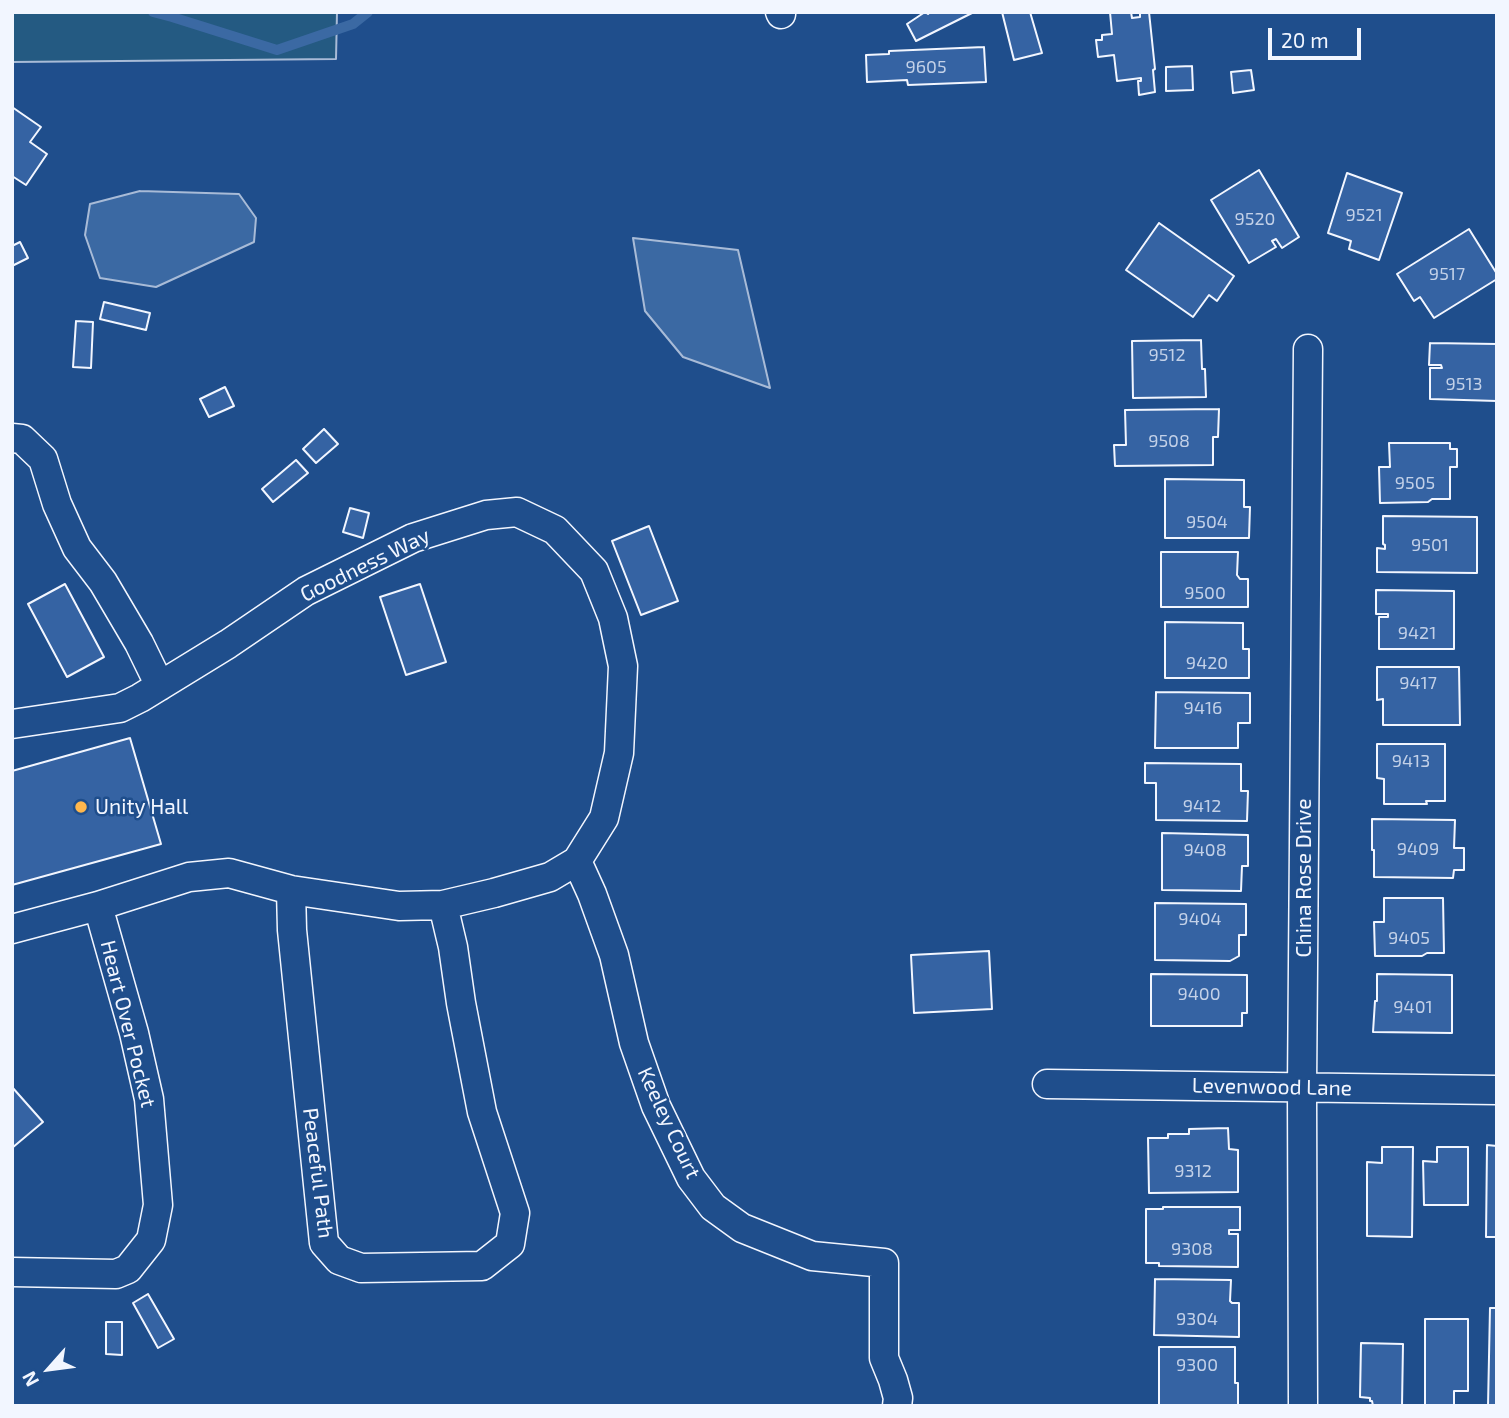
<!DOCTYPE html>
<style>
body{margin:0}
#map{position:relative;width:1509px;height:1418px;overflow:hidden;background:#1f4e8c;font-family:"Exo 2",sans-serif}
canvas{display:block}
.frame{position:absolute;inset:0;border:14px solid #f2f6ff;pointer-events:none}
.north{position:absolute;left:14px;top:1334px;width:70px;height:70px;-webkit-text-stroke:5px #1f4e8c;paint-order:stroke;rotate:242deg;font-size:19px;font-weight:700;line-height:28px;text-align:center;color:#f2f6ff}
.north::after{content:'';display:block;margin:auto;width:24px;height:32px;background:#f2f6ff;clip-path:polygon(50% 0,100% 100%,50% 72%,0 100%)}
.scale{position:absolute;left:1268px;top:28px;width:93px;height:32px;box-sizing:border-box;border:4px solid #f2f6ff;border-top:0;padding-left:9px;font-size:21px;line-height:24px;white-space:nowrap;color:#f2f6ff;-webkit-text-stroke:5px #1f4e8c;paint-order:stroke}
</style>
<div id="map">
<canvas width="1509" height="1418"></canvas>
<div class="frame"></div>
<div class="north">N</div>
<div class="scale">20 m</div>
</div>
<script>
const ctx = document.querySelector('canvas').getContext('2d');
ctx.lineJoin = 'round';
function fillPath(path, color) {
  ctx.fillStyle = color;
  ctx.fill(path, 'evenodd');
}
function toPath(rows) {
  const path = new Path2D();
  for (const r of rows) {
    path.moveTo(r[0], r[1]);
    for (let i = 2; i < r.length; i += 2) path.lineTo(r[i], r[i + 1]);
  }
  return path;
}
function trace(path, color, width, dash) {
  ctx.strokeStyle = color;
  ctx.lineWidth = width;
  ctx.lineCap = dash ? 'butt' : 'round';
  ctx.setLineDash(dash || []);
  ctx.stroke(path);
}
function write(font, color, halo, rows, align = 'center') {
  ctx.font = font + ' "Exo 2",sans-serif';
  ctx.lineWidth = 5;
  ctx.setLineDash([]);
  ctx.textBaseline = 'middle';
  ctx.strokeStyle = halo;
  ctx.fillStyle = color;
  for (const [text, x, y, turn = 0] of rows) {
    ctx.save();
    ctx.translate(x, y);
    ctx.rotate((+turn || 0) * Math.PI / 180);
    ctx.textAlign = isNaN(turn) ? turn : align;
    if (halo) ctx.strokeText(text, 0, 0);
    ctx.fillText(text, 0, 0);
    ctx.restore();
  }
}
const green = toPath([
 [12,12,337,12,336,59,12,62,12,12]
]);
const water = toPath([
 [140,191,239,194,256,218,254,242,156,287,100,278,85,235,90,204,140,191],
 [633,238,738,250,770,388,683,357,645,311,633,238]
]);
const stream = toPath([
 [153,12,172,17,277,50,353,24,368,12]
]);
const building = toPath([
 [925,12,928,14,930,12,974,12,916,41,907,24,925,12],
 [1002,12,1030,12,1042,53,1014,60,1002,12],
 [1110,12,1131,12,1132,18,1140,17,1140,12,1149,12,1155,69,1153,70,1155,92,1139,95,1138,81,1141,81,1141,78,1117,81,1114,55,1098,57,1096,40,1102,40,1102,35,1112,34,1110,12],
 [984,47,986,82,908,85,907,80,867,82,866,55,889,54,889,51,984,47],
 [1192,66,1193,90,1166,91,1166,67,1192,66],
 [1251,70,1254,90,1233,93,1231,72,1251,70],
 [12,107,41,127,30,142,47,154,26,185,12,176,12,107],
 [1259,170,1299,237,1282,248,1276,239,1272,241,1276,247,1249,263,1211,200,1259,170],
 [1347,173,1402,193,1379,260,1349,249,1351,241,1328,233,1347,173],
 [1159,223,1234,276,1217,301,1209,295,1193,317,1126,270,1159,223],
 [1469,229,1497,274,1497,279,1434,318,1420,297,1414,301,1397,274,1469,229],
 [20,242,28,258,12,266,12,246,20,242],
 [104,302,150,313,146,330,100,319,104,302],
 [76,321,93,322,91,368,73,367,76,321],
 [1201,340,1202,369,1205,369,1206,397,1133,398,1132,341,1201,340],
 [1430,343,1497,344,1497,401,1430,399,1430,368,1442,368,1441,365,1429,365,1430,343],
 [225,387,234,406,209,417,200,399,225,387],
 [1219,409,1218,437,1213,437,1213,465,1115,466,1114,445,1126,445,1125,410,1219,409],
 [324,429,338,444,316,463,303,449,324,429],
 [1389,443,1450,443,1450,449,1457,449,1457,467,1450,467,1450,499,1432,499,1428,502,1380,503,1379,467,1390,467,1389,443],
 [296,460,308,473,273,502,262,489,296,460],
 [1165,479,1244,480,1244,507,1250,507,1249,538,1165,538,1165,479],
 [350,508,369,513,363,538,343,532,350,508],
 [1383,516,1477,517,1477,573,1377,572,1377,548,1385,549,1385,545,1383,544,1383,516],
 [649,526,678,601,641,615,612,541,649,526],
 [1161,552,1238,552,1237,575,1240,579,1248,579,1248,607,1161,607,1161,552],
 [65,584,104,657,67,677,28,604,65,584],
 [420,584,446,662,406,675,380,597,420,584],
 [1376,590,1454,591,1454,649,1379,649,1379,617,1388,617,1388,614,1376,614,1376,590],
 [1165,622,1243,623,1243,649,1249,649,1249,678,1165,678,1165,622],
 [1377,667,1459,667,1460,725,1383,725,1383,699,1377,700,1377,667],
 [1156,692,1250,693,1250,723,1238,723,1238,748,1155,748,1156,692],
 [130,738,161,844,12,885,12,771,130,738],
 [1377,744,1445,744,1445,801,1426,801,1427,804,1384,804,1384,779,1377,778,1377,744],
 [1145,763,1241,764,1241,791,1248,791,1247,821,1156,820,1156,783,1145,783,1145,763],
 [1372,819,1455,820,1454,848,1464,848,1464,870,1454,870,1453,878,1374,877,1374,850,1372,850,1372,819],
 [1162,833,1248,835,1248,866,1242,866,1241,891,1162,890,1162,833],
 [1384,898,1443,898,1444,953,1427,953,1422,956,1375,956,1374,922,1384,922,1384,898],
 [1155,903,1246,904,1246,935,1239,935,1239,956,1230,961,1155,960,1155,903],
 [989,951,992,1009,914,1013,911,955,989,951],
 [1151,974,1247,975,1247,1013,1242,1013,1242,1026,1151,1026,1151,974],
 [1377,974,1452,975,1452,1033,1373,1032,1375,1001,1377,1001,1377,974],
 [12,1087,43,1122,12,1148,12,1087],
 [1228,1128,1229,1149,1238,1150,1238,1192,1149,1193,1148,1138,1168,1138,1168,1134,1189,1134,1189,1129,1228,1128],
 [1487,1145,1497,1146,1497,1237,1486,1237,1487,1145],
 [1382,1147,1413,1147,1412,1237,1367,1236,1367,1162,1382,1163,1382,1147],
 [1437,1147,1468,1147,1468,1205,1424,1205,1423,1161,1437,1162,1437,1147],
 [1163,1207,1240,1207,1240,1230,1229,1230,1229,1234,1238,1234,1238,1267,1159,1266,1159,1263,1146,1263,1146,1209,1163,1209,1163,1207],
 [1155,1279,1231,1280,1230,1301,1232,1303,1239,1303,1239,1337,1154,1335,1155,1279],
 [148,1294,174,1339,158,1348,133,1303,148,1294],
 [1490,1308,1497,1308,1497,1406,1488,1406,1490,1308],
 [1425,1319,1468,1319,1468,1391,1454,1391,1454,1406,1425,1406,1425,1319],
 [106,1322,122,1322,122,1355,106,1354,106,1322],
 [1361,1343,1403,1344,1402,1406,1373,1406,1372,1401,1370,1401,1370,1398,1360,1397,1361,1343],
 [1159,1347,1235,1347,1235,1383,1238,1383,1238,1406,1159,1405,1159,1347]
]);
const minor = toPath([
 [780,12,781,14],
 [12,438,22,439,43,459,57,504,77,548,103,582,139,643,160,686],
 [12,724,120,708,140,698,228,644,306,591,413,538,486,515,517,512,555,530,594,571,613,618,623,666,619,753,604,818,577,861,550,877,494,893,443,905,399,906,291,890,229,873,189,877,98,906,12,929],
 [577,861,592,894,614,955,634,1043,656,1106,691,1178,713,1207,742,1228,812,1256,884,1263,884,1358,893,1380,898,1398,897,1406],
 [291,890,292,930,324,1243,339,1260,361,1268,482,1266,510,1244,515,1213,482,1112,461,1003,453,947,443,905],
 [1047,1084,1497,1090],
 [12,1272,116,1274,128,1269,151,1240,158,1205,149,1099,134,1033,98,906],
 [1303,1406,1302,1088,1308,349]
]);
const markers = [
 [81,807,7,"#ffb74d"]
];
const numberNames = [
 ["9605",926,67],
 ["9521",1364,215],
 ["9520",1255,219],
 ["9517",1447,274],
 ["9512",1167,355],
 ["9513",1464,384],
 ["9508",1169,441],
 ["9505",1415,483],
 ["9504",1207,522],
 ["9501",1430,545],
 ["9500",1205,593],
 ["9421",1417,633],
 ["9420",1207,663],
 ["9417",1418,683],
 ["9416",1203,708],
 ["9413",1411,761],
 ["9412",1202,806],
 ["9409",1418,849],
 ["9408",1205,850],
 ["9404",1200,919],
 ["9405",1409,938],
 ["9400",1199,994],
 ["9401",1413,1007],
 ["9312",1193,1171],
 ["9308",1192,1249],
 ["9304",1197,1319],
 ["9300",1197,1365]
];
const streetNames = [
 ["Goodness Way",365,565,-26],
 ["China Rose Drive",1304,878,-90],
 ["Heart Over Pocket",128,1024,76],
 ["Levenwood Lane",1272,1087,1],
 ["Keeley Court",669,1123,65],
 ["Peaceful Path",318,1173,83]
];
const poiNames = [
 ["Unity Hall",95,807]
];
fillPath(green, '#245a82');
trace(green, '#a8bbd7', 2);
fillPath(water, '#3b69a3');
trace(water, '#a8bbd7', 2);
trace(stream, '#3b69a3', 10);
fillPath(building, '#3563a3');
trace(building, '#f2f6ff', 2);
trace(minor, '#f2f6ff', 31);
trace(minor, '#1f4e8c', 28);
for (const [x, y, r, color] of markers) {
  const dot = new Path2D();
  dot.arc(x, y, r, 0, 2 * Math.PI);
  ctx.fillStyle = color;
  ctx.fill(dot);
  trace(dot, '#1f4e8c', 2.5);
}
write('18px', '#c3d1e8', null, numberNames);
write('21px', '#f2f6ff', '#1f4e8c', streetNames);
write('21px', '#f2f6ff', '#1f4e8c', poiNames, 'left');
</script>
